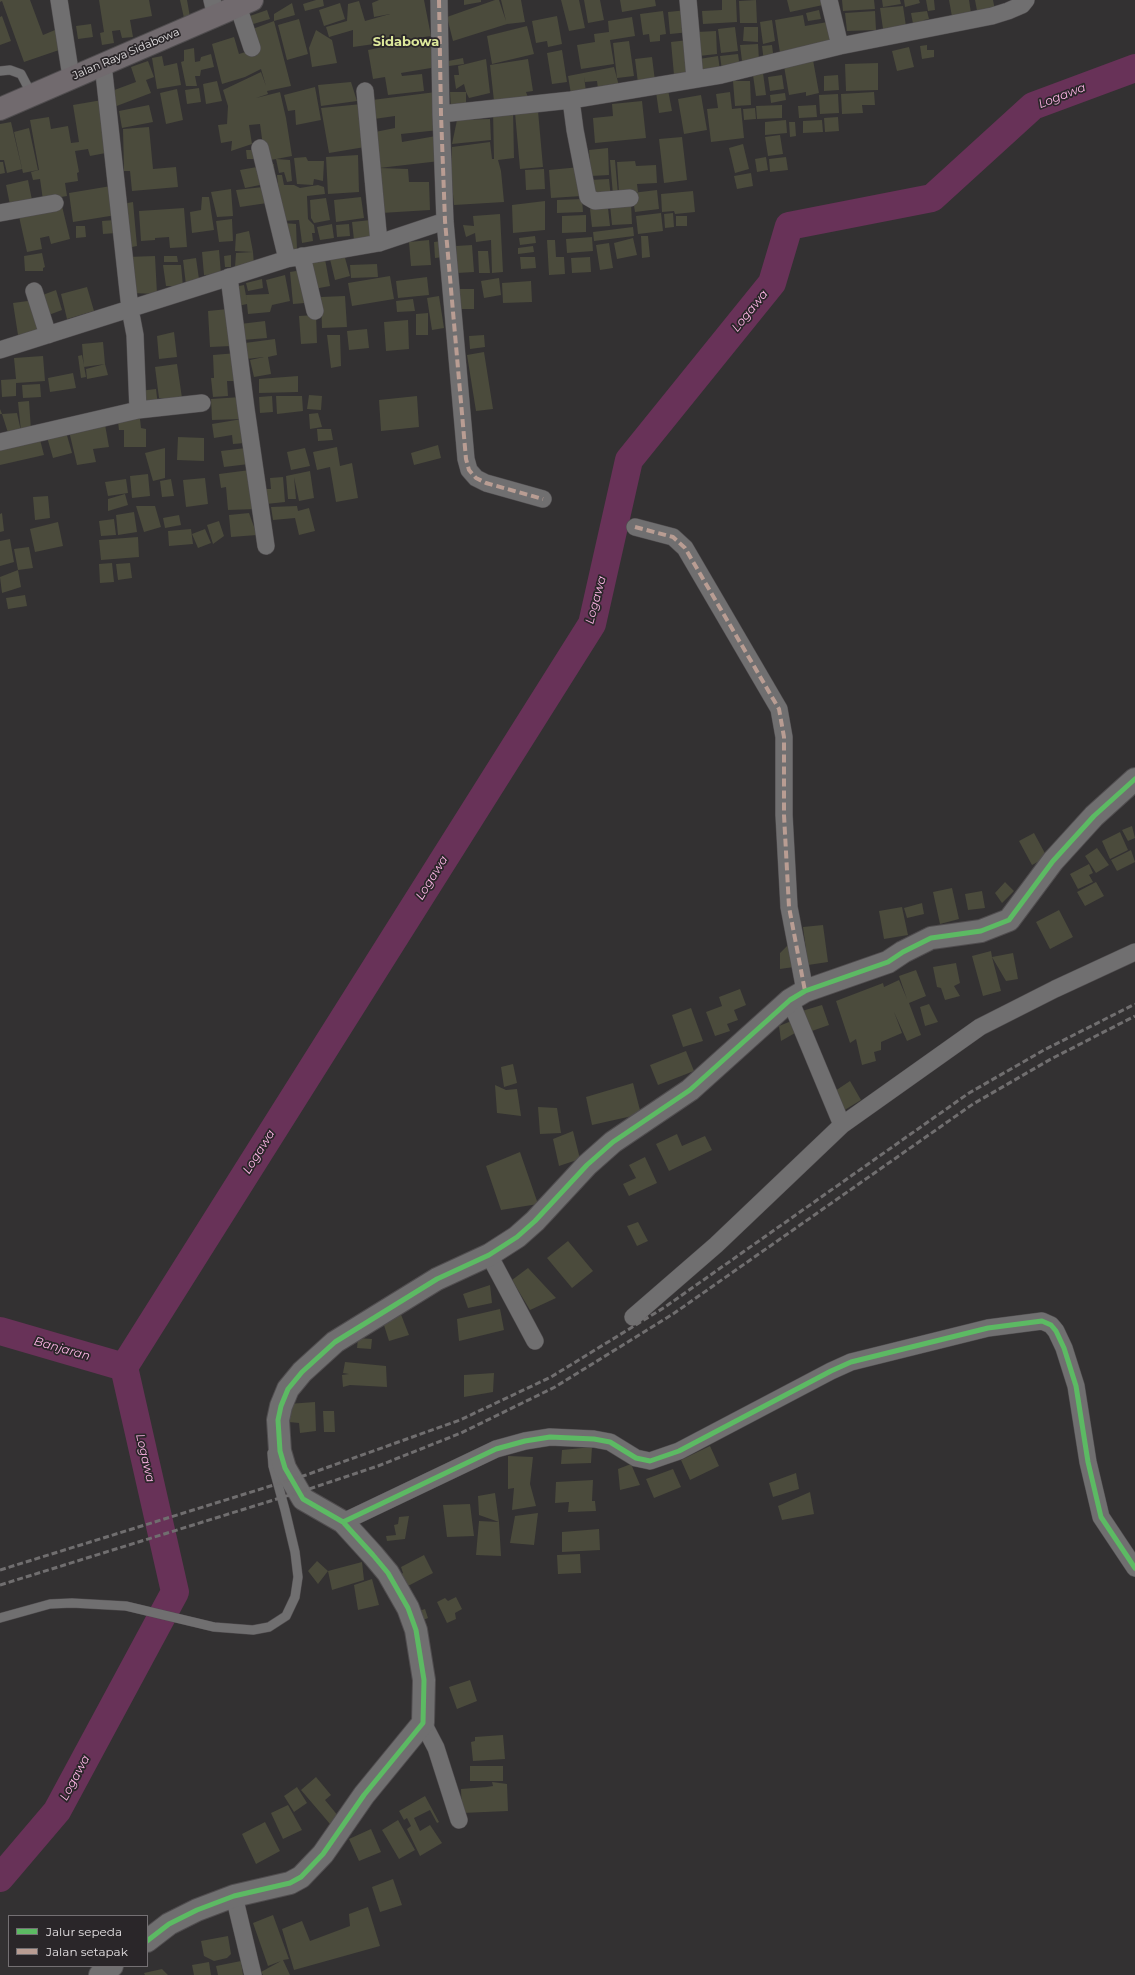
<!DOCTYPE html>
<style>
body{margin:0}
#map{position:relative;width:1135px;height:1975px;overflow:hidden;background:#333132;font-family:Montserrat,sans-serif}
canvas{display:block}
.legend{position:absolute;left:8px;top:1915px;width:140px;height:52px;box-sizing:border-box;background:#2a2629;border:1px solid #747073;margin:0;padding:5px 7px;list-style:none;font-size:12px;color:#e3e0e2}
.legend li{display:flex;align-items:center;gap:8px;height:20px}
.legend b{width:20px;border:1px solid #747073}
</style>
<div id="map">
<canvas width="1135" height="1975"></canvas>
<ul class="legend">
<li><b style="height:5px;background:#5cba63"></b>Jalur sepeda</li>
<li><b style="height:5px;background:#b99d93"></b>Jalan setapak</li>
</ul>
</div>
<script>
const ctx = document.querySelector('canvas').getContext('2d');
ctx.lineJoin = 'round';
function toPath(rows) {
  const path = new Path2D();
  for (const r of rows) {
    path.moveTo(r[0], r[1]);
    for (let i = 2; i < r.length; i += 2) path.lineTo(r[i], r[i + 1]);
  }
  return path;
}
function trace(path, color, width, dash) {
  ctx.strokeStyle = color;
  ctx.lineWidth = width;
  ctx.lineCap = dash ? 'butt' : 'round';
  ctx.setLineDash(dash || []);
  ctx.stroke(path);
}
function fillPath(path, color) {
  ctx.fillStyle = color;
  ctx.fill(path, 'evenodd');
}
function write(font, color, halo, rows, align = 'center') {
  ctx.font = font + ' Montserrat,sans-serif';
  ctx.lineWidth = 3.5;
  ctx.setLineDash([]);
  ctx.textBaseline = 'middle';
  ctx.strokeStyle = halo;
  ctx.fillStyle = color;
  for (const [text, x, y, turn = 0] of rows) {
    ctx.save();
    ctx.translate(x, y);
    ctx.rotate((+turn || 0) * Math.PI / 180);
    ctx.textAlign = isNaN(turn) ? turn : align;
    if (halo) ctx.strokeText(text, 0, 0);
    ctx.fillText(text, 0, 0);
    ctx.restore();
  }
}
const river = toPath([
 [0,1331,124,1367],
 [0,1878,57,1811,175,1592,124,1367,592,624,629,460,772,283,789,226,932,198,1033,106,1135,68]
]);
const building = toPath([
 [0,0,30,0,43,35,55,30,62,49,24,62,2,1,0,2],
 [99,0,149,0,152,16,130,20,133,37,122,38,120,30,112,31,114,43,102,45,100,33,104,32],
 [180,0,187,0,190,17,184,18],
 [316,0,323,0,324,6,305,11,303,4],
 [379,0,424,0,431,36,353,47,353,30,329,37,326,27,347,21,348,4,359,1,365,21,390,14,374,17,372,3],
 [464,0,481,0,481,2,464,5],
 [495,0,499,0,506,21,501,0,521,0,525,22,507,24,453,41,447,17],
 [561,0,579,0,585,28,569,31],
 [584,0,600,0,604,20,588,23],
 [620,0,655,0,656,6,622,12],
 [722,0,736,0,737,22,703,24,702,11,722,10],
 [756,0,757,23,740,23,739,1],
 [787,0,822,0,823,5,790,12],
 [842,0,874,0,875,9,843,11],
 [882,0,900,0,901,4,883,7],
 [904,0,919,0,920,3,905,7],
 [926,0,934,0,935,10,928,11],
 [949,0,969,0,971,13,953,22],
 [975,0,993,0,995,10,978,16],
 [292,3,295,15,274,21,274,14],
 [340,3,345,19,324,26,319,10],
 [903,6,907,33,884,36,880,8],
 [267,10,270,19,250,25,247,17],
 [687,10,690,32,670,34,668,12],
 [819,10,821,19,808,21,806,13],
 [663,11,666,34,660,35,660,41,650,42,649,34,643,35,640,14],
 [875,11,876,30,847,31,845,13],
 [927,11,929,19,924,20,925,27,914,29,911,13],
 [803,15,805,26,833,21,837,44,780,53,775,20],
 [2,16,11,41,0,45,0,17],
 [557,16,562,44,548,47,547,41,536,43,532,21],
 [632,17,635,36,610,40,614,64,581,69,577,45,595,42,594,34,609,32,608,21],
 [299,19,308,54,287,60,278,25],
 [772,20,775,41,763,44,760,22],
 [274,21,291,86,267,91,268,94,256,98,280,92,286,118,292,156,276,159,290,160,292,181,287,182,284,172,279,173,276,159,265,161,260,124,249,125,252,144,231,151,232,141,221,143,218,125,227,124,228,106,223,90,261,72,266,86,261,69,245,77,222,84,212,44,234,37,239,54,255,49,250,30],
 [91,24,93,37,78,39,76,26],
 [527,26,534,54,492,64,487,36],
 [735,27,738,51,721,53,718,29],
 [744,27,758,27,758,42,743,41],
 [316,30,332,40,337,63,312,67,309,48],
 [716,31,717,54,699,56,697,32],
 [434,37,437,67,401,73,402,76,422,74,424,91,388,95,385,77,373,79,368,50],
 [688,40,691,73,674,75,671,42],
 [629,41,634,76,617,78,613,43],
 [758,44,759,60,742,61,740,45],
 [772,45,774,61,764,62,762,46],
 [927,45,927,50,934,50,934,57,922,59,920,46],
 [909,47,914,67,897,71,892,51],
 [194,48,195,62,200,61,201,57,211,54,214,67,201,70,200,76,195,76,197,86,186,86,181,62,184,61,184,50],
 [562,50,567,82,552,84,547,53],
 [738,54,740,68,722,70,720,56],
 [162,56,164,66,177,63,181,85,157,89,152,58],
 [718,56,720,70,700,73,699,59],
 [652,57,655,81,638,83,635,59],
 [463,58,464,64,449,66,448,61],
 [486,59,490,93,469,98,466,92,466,107,451,108,450,92,466,92,464,84,456,89,454,75,459,75,458,66],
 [528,59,533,91,526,92,529,100,494,101,490,65],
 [813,60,819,93,806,96,806,92,789,95,784,66],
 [148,61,154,77,146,80,151,93,114,107,109,92,136,82,131,67],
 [878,63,878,90,846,91,845,64],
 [614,67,619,86,598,89,597,81,585,82,584,76,586,92,571,94,568,76],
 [763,73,766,95,756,96,753,75],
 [782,75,784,89,770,91,768,77],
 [838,75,839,90,824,91,824,76],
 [217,81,222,101,206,104,203,84],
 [733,81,750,81,751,105,735,106],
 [351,82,357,101,321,106,318,85],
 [315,87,321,120,296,125,295,110,288,111,284,95],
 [199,88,201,102,187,104,185,90],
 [177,89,183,120,166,124,160,93],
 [668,90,672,111,659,113,656,92],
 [436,92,439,130,401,134,402,142,436,136,440,161,379,168,408,169,409,182,429,182,430,210,381,213,375,132,395,128,395,116,374,119,372,100],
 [730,92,732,109,741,108,744,138,711,142,707,109,718,108,716,94],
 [874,92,875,105,862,105,863,113,842,114,841,94],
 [785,93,786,100,771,103,770,95],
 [838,94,839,113,820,114,819,95],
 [701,95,707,130,684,134,678,99],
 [102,100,111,152,90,156,88,149,75,151,79,172,77,173,78,181,65,183,67,196,43,200,40,179,33,180,31,172,39,170,30,120,49,117,51,129,68,126,71,143,79,142,73,105],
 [642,101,646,138,595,143,593,118,613,116,612,104],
 [362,104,365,147,329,153,321,108],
 [149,105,153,122,122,128,119,111],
 [782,105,782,118,757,119,756,106],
 [816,105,817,117,799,118,798,106],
 [755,108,756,119,744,120,743,109],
 [513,110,514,158,498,160,501,171,504,202,454,205,451,173,452,147,490,142,492,159,494,159,493,111],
 [538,111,543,167,520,169,515,113],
 [838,117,839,131,825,132,824,118],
 [490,119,491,140,452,144,457,120],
 [786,120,787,133,765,135,765,122],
 [822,120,823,132,803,133,803,121],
 [11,122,22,169,7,173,4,160,0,160,0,124],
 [789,122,795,122,796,136,790,137],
 [149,127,153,169,176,167,178,187,132,191,130,171,124,171,123,129],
 [29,128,38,170,23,173,14,132],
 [780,135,783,154,768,156,765,137],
 [682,137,687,180,664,183,659,139],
 [743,144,749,169,735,173,729,148],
 [608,148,609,175,591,176,589,150],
 [246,150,254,150,255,159,247,159],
 [358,155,359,192,328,194,326,157],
 [306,157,308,161,324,161,323,181,314,179,313,185,297,184,294,158],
 [766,157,768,170,757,172,755,159],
 [786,157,788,170,770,172,769,159],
 [610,160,615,160,618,194,613,195],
 [635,161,636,166,656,165,657,183,637,184,638,192,619,193,617,162],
 [0,162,3,162,5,173,0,174],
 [274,164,275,182,245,188,240,170],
 [580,167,582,196,551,198,549,170],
 [544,169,545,189,526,190,525,170],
 [751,173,753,186,737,189,734,176],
 [277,175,282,175,284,185,294,185,300,188,318,185,324,187,325,194,307,196,308,219,314,225,315,233,312,233,313,241,302,243,299,220,282,221],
 [609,179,611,198,591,199,590,180],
 [28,180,32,200,10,205,6,185],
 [111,186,116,215,73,222,69,193],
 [263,187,267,203,240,207,236,190],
 [231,189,233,216,217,217,211,192],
 [657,190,659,209,635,212,632,193],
 [693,191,695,212,675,214,674,211,662,212,661,194],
 [202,197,209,197,214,230,192,233,190,212,201,210],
 [361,197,364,218,336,222,334,200],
 [326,198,330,220,314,223,311,218,310,200],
 [582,199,583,212,557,213,557,200],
 [545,201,545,230,513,233,512,205],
 [61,202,70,239,51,244,49,236,40,238,42,249,27,252,18,212],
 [133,202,137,246,127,248,122,204],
 [631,203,632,224,612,225,610,205],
 [184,208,187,247,170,248,169,237,155,238,155,240,141,241,139,211],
 [608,208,610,226,592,227,590,209],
 [661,213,663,231,638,234,636,216],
 [673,213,674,227,665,228,664,214],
 [500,214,503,272,492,273,491,240,476,242,475,233,466,237,463,225,474,226,473,216],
 [586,215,586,232,562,233,562,216],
 [676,216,687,216,687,226,676,226],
 [232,219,233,241,219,242,216,221],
 [115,220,116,233,103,234,102,221],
 [371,220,373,238,354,240,352,222],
 [283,223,296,224,297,250,288,249],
 [332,224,334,238,320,240,317,227],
 [349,224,350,236,337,237,336,225],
 [76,226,85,226,86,237,76,238],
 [633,227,634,236,594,241,593,232],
 [249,231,253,252,254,265,235,267,236,253,253,252,235,251,236,234],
 [535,236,536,243,520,245,519,238],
 [641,236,648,236,650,257,642,258],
 [592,237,593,251,567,253,566,239],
 [633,238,637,255,617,259,614,243],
 [429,240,431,265,411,266,409,242],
 [547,240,555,240,556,257,564,257,565,274,549,275],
 [441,241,443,257,435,258,434,242],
 [609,243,613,268,600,270,596,245],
 [472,245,474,272,457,273,456,246],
 [533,246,534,252,518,254,518,248],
 [342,247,350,276,335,280,328,251],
 [219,250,221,274,204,275,202,252],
 [478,251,488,251,490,273,479,273],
 [42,253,45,267,43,268,43,271,25,271,24,256],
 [324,254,330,286,314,289,308,257],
 [231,255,231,267,225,267,224,256],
 [155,256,157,294,132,293,127,257],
 [164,256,177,256,178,262,164,262],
 [520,257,535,257,536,268,521,269],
 [590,257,591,272,572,273,571,258],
 [196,258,199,279,186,285,183,260],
 [377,264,378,277,351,278,350,265],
 [163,265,181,265,183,286,166,286],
 [302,270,305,303,293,304,290,272],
 [285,275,290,301,272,305,270,312,248,314,247,304,238,306,234,287,244,285,247,301,246,295,269,294,266,280],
 [390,276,394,299,352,306,348,283],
 [427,277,429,295,398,298,396,281],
 [499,278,501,295,484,298,481,281],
 [262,279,263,288,248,291,246,283],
 [531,281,532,302,503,303,502,283],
 [87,287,94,311,67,319,61,294],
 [460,289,474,289,474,309,459,309],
 [56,290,62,310,46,316,40,296],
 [345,296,347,327,322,328,321,297],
 [439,296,444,328,432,330,427,298],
 [413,299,415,311,397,312,396,301],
 [35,300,40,332,18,335,13,303],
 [228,309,231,346,210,347,208,311],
 [428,313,428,335,416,335,416,314],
 [316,315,317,343,301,344,299,316],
 [408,320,409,349,386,351,384,322],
 [265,321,267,338,242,340,240,324],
 [367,329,369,348,349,350,347,331],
 [174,332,177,357,159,359,157,336],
 [327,335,340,335,341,366,331,368],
 [484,335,485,347,470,349,469,336],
 [275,339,277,355,268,357,271,374,254,377,250,360,264,357,246,359,245,343],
 [103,342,105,364,84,367,82,344],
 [484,352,493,409,476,411,467,355],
 [237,353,239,381,227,381,228,396,213,397,211,378,214,378,213,355],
 [82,355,86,377,81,378,78,356],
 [43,356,45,381,16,383,16,396,2,397,1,380,16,379,14,358],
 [105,364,108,375,87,379,86,369],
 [177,364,182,398,159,398,155,367],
 [73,373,76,388,50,392,48,378],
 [298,376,298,392,259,393,259,379],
 [40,384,41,397,23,398,22,385],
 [156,389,158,406,140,407,139,391],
 [309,395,322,396,321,410,307,409],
 [272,396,273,412,260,413,259,397],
 [276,396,302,396,303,411,277,414],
 [417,396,419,427,381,431,379,400],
 [241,397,242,419,212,420,211,399],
 [29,401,31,430,21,431,18,402],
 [0,409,2,414,17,413,21,431,9,436,2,414,0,414],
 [139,410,141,428,146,429,146,447,124,447,124,430,119,430,117,413],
 [318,413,322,427,310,429,309,414],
 [104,419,109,447,93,449,96,462,77,465,69,431],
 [242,419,245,443,233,444,232,435,214,438,212,424],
 [317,429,331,429,333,440,318,441],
 [38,432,44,455,0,465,0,440],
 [66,432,72,453,53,458,47,437],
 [178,437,204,438,204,461,177,460],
 [438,445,441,458,414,465,411,453],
 [337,447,340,466,352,463,358,498,336,502,330,467,317,470,313,452],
 [165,448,165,478,153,481,145,453],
 [246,448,249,464,224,467,221,451],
 [305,448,310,466,291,470,287,452],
 [250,470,255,509,228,510,226,487,221,488,219,474],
 [310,471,314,498,299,501,294,477,296,499,288,499,286,476],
 [148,474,150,496,132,498,130,476],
 [283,477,285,502,266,504,265,489,271,489,270,478],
 [205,478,208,504,186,507,183,480],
 [126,479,128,493,108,496,105,482],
 [171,479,174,496,162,497,160,481],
 [125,494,128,505,108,511,108,499],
 [48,496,50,518,35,520,33,497],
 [136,506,155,506,161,527,144,532],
 [297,506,298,511,309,508,315,531,299,535,295,518,273,520,271,507],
 [134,512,137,532,118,535,116,515],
 [2,513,4,531,0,532,0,514],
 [249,513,257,535,231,537,229,515],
 [179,515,181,525,165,528,163,518],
 [114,519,116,535,101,536,99,521],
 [219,521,224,536,213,544,207,525],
 [58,522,63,546,35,552,30,529],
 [191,529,193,544,169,546,168,531],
 [205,529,211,543,198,548,192,534],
 [138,537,139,557,101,560,99,540],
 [10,539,14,562,0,566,0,541],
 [29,547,33,568,18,570,14,549],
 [112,563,114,582,100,583,99,564],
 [130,563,132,578,118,580,116,564],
 [18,570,21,587,2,593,0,577],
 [25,595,27,606,8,609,6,598],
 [1132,826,1135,838,1128,841,1122,830],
 [1120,832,1128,850,1110,859,1102,841],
 [1034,833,1047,857,1032,865,1019,841],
 [1097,848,1109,865,1096,873,1085,856],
 [1131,850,1135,862,1117,871,1111,860],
 [1089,864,1093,873,1089,875,1093,882,1078,889,1070,874],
 [1005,882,1014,891,1002,903,995,893],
 [1096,882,1104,896,1085,906,1077,892],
 [952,888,959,919,940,924,933,892],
 [982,891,985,908,968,910,965,894],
 [922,903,924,914,907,918,904,908],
 [902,907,908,935,884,939,879,911],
 [1059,910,1073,937,1050,949,1036,922],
 [823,925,828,962,808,965,803,927],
 [790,943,794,967,780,969,780,953],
 [991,951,992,957,1013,953,1018,979,1006,981,992,957,1001,991,983,996,972,956],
 [956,963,960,983,954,986,960,996,945,1000,941,988,937,987,933,967],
 [916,970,926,996,909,1003,921,1035,907,1041,894,1012,902,1033,881,1042,881,1050,874,1052,876,1061,862,1065,856,1039,850,1043,836,1001,883,983,884,987,899,980,907,999,899,976],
 [740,989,746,1005,734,1010,738,1020,727,1024,730,1031,715,1036,706,1012,722,1006,719,997],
 [929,1004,938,1022,925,1026,920,1007],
 [822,1005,829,1025,809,1032,802,1011],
 [691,1008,703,1041,683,1047,672,1015],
 [794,1020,795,1033,781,1041,779,1026],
 [686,1051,694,1071,658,1085,650,1065],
 [513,1064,517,1083,504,1087,501,1067],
 [850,1081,861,1100,843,1111,832,1093],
 [633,1083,641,1114,592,1125,586,1097],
 [495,1085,506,1090,517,1089,521,1116,497,1113],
 [538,1107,557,1108,561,1133,540,1134],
 [573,1131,580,1159,559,1166,553,1139],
 [677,1134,682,1146,705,1136,712,1150,669,1171,656,1144],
 [520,1152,538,1204,501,1210,486,1166],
 [645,1157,657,1183,629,1196,623,1184,636,1178,629,1165],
 [638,1222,648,1241,637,1246,627,1226],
 [568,1241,593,1271,572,1288,547,1258],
 [528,1268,556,1298,530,1310,512,1280],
 [490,1285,492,1303,468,1308,463,1294],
 [500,1309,504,1330,459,1341,457,1319],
 [400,1312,409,1335,389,1341,383,1322],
 [358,1338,372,1339,371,1349,357,1348],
 [345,1362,386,1366,387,1387,350,1385,343,1387,342,1375,349,1374,343,1373],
 [494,1373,493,1392,464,1397,464,1375],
 [315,1402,316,1431,300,1433,299,1423,289,1422,288,1404],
 [323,1411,334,1411,335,1432,324,1432],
 [710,1446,719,1466,690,1480,681,1460],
 [592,1447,591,1463,561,1464,562,1450],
 [508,1456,533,1457,530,1484,536,1506,512,1510,514,1488,508,1489],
 [631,1464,640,1485,620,1490,618,1469],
 [673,1469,681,1487,654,1498,646,1479],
 [796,1473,799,1489,773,1497,769,1483],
 [593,1480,592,1501,595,1501,596,1511,568,1512,569,1502,555,1503,556,1482],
 [810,1492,814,1514,782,1520,778,1506],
 [495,1493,499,1522,501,1556,476,1555,479,1521,499,1522,479,1515,478,1496],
 [470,1504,474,1536,447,1537,443,1505],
 [538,1513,534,1545,510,1543,515,1516],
 [409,1516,405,1539,387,1541,386,1536,396,1535,394,1525,398,1524,399,1517],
 [599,1529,600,1550,562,1552,562,1532],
 [580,1554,581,1573,558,1574,557,1555],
 [424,1555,433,1573,406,1587,399,1575,403,1573,401,1567],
 [317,1561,328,1571,362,1562,364,1580,332,1590,328,1571,318,1584,308,1571],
 [372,1579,379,1605,358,1610,354,1585],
 [456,1597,462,1609,455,1613,456,1619,447,1623,437,1602,445,1598,448,1601],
 [425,1609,428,1618,416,1623,413,1613],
 [470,1680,477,1701,457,1709,449,1687],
 [503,1735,505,1759,473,1761,471,1742,475,1741,475,1737],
 [470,1766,503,1766,503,1781,470,1781],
 [316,1777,331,1795,325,1800,339,1817,330,1824,301,1790],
 [492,1782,507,1784,508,1811,462,1813,461,1789,487,1787,493,1786],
 [297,1787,307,1803,294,1812,284,1796],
 [425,1796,439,1822,437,1823,430,1810,414,1818,420,1831,430,1825,442,1843,420,1856,407,1829,411,1826,407,1818,404,1820,399,1811],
 [288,1805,302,1830,283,1839,271,1813],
 [398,1820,415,1850,399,1859,382,1830],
 [265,1822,280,1851,256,1864,242,1834],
 [371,1829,381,1852,359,1861,349,1839],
 [393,1879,402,1905,380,1912,372,1887],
 [368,1907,380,1946,294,1970,282,1929,302,1921,310,1941,350,1926,349,1914],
 [273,1915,289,1959,283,1960,290,1975,263,1975,261,1972,281,1961,268,1966,253,1923],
 [228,1936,231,1954,227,1958,214,1961,204,1956,201,1941],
 [241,1961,243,1975,218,1975,216,1966],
 [209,1962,211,1975,194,1975,192,1965],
 [162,1969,168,1975,145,1975,144,1973]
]);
const service = toPath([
 [0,71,10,70,21,74,32,95],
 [0,1618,50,1604,72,1603,126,1606,214,1627,253,1630,269,1627,286,1616,295,1597,298,1577,295,1552,285,1510,273,1466,272,1453]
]);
const minor = toPath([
 [59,0,71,77],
 [212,0,216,16],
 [439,0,441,114,445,221,466,459,469,470,476,478,486,483,543,499],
 [688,0,695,79],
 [238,6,252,48],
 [840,46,992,16,1008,11,1022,5,1026,0],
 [103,64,130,309,135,335,138,410],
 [365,91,379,243],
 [571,100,575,130,588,197,595,201,630,198],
 [441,114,571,100,721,75,840,46,829,0],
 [260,148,287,259],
 [0,213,55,203],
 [302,256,315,311],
 [229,277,246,409,266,546],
 [34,291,48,335],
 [0,350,287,259,379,243,445,221],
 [0,442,138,410,202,403],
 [635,527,673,537,685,548,779,709,784,737,784,815,789,907,805,991],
 [790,1000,842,1125],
 [489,1255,535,1341],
 [633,1317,716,1245,842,1125,980,1027,1055,989,1135,952],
 [343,1522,496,1449,525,1441,550,1437,594,1439,610,1442,636,1458,650,1461,679,1451,831,1371,851,1362,988,1328,1042,1321,1051,1325,1056,1331,1064,1348,1076,1386,1088,1462,1101,1517,1135,1568],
 [423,1723,436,1748,459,1820],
 [234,1896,253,1975]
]);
const tertiary = toPath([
 [147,1941,169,1924,197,1910,234,1896,290,1883,301,1877,323,1854,364,1795,423,1723,424,1680,416,1630,408,1608,388,1573,373,1555,343,1522,303,1499,285,1468,280,1451,278,1420,281,1406,288,1389,302,1372,335,1342,437,1279,489,1255,517,1237,535,1221,587,1165,613,1142,690,1090,790,1000,805,991,888,962,903,952,931,938,981,931,1009,920,1053,861,1094,816,1135,779],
 [100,1975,112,1966]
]);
const trunk = toPath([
 [0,109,252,0]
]);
const rail = toPath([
 [0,1570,306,1475,460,1420,551,1377,665,1307,969,1093,1044,1050,1135,1004],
 [0,1585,309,1489,378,1466,461,1433,555,1387,673,1314,973,1104,1051,1059,1135,1016]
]);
const quiet = toPath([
 [439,0,441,114,445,221,466,459,469,470,476,478,486,483,543,499],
 [635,527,673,537,685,548,779,709,784,737,784,815,789,907,805,991]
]);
const cycleway = toPath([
 [343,1522,496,1449,525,1441,550,1437,594,1439,610,1442,636,1458,650,1461,679,1451,831,1371,851,1362,988,1328,1042,1321,1051,1325,1056,1331,1064,1348,1076,1386,1088,1462,1101,1517,1135,1568],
 [147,1941,169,1924,197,1910,234,1896,290,1883,301,1877,323,1854,364,1795,423,1723,424,1680,416,1630,408,1608,388,1573,373,1555,343,1522,303,1499,285,1468,280,1451,278,1420,281,1406,288,1389,302,1372,335,1342,437,1279,489,1255,517,1237,535,1221,587,1165,613,1142,690,1090,790,1000,805,991,888,962,903,952,931,938,981,931,1009,920,1053,861,1094,816,1135,779]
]);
const streetNames = [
 ["Jalan Raya Sidabowa",126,54,-23]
];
const waterNames = [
 ["Logawa",1062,96,-21],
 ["Logawa",750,311,-51],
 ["Logawa",596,600,-75],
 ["Logawa",432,878,-58],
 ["Logawa",259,1152,-58],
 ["Banjaran",62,1349,16],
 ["Logawa",145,1458,77],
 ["Logawa",75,1778,-62]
];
const quarterNames = [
 ["Sidabowa",406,42]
];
trace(river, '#683258', 28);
fillPath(building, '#4b4b3c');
trace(service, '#504d4f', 10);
trace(minor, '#504d4f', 18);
trace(tertiary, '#504d4f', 24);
trace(trunk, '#504d4f', 24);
trace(service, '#706f70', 9);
trace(minor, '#706f70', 17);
trace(tertiary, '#706f70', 22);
trace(trunk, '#716a6e', 22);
trace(rail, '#706e6f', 3, [6, 3]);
trace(quiet, '#b99d93', 4, [8, 4]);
trace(cycleway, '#5cba63', 5);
write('11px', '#e3e0e2', '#2a2629', streetNames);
write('italic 12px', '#feb5e6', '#2a2629', waterNames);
write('bold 13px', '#dee99b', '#2a2629', quarterNames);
</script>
